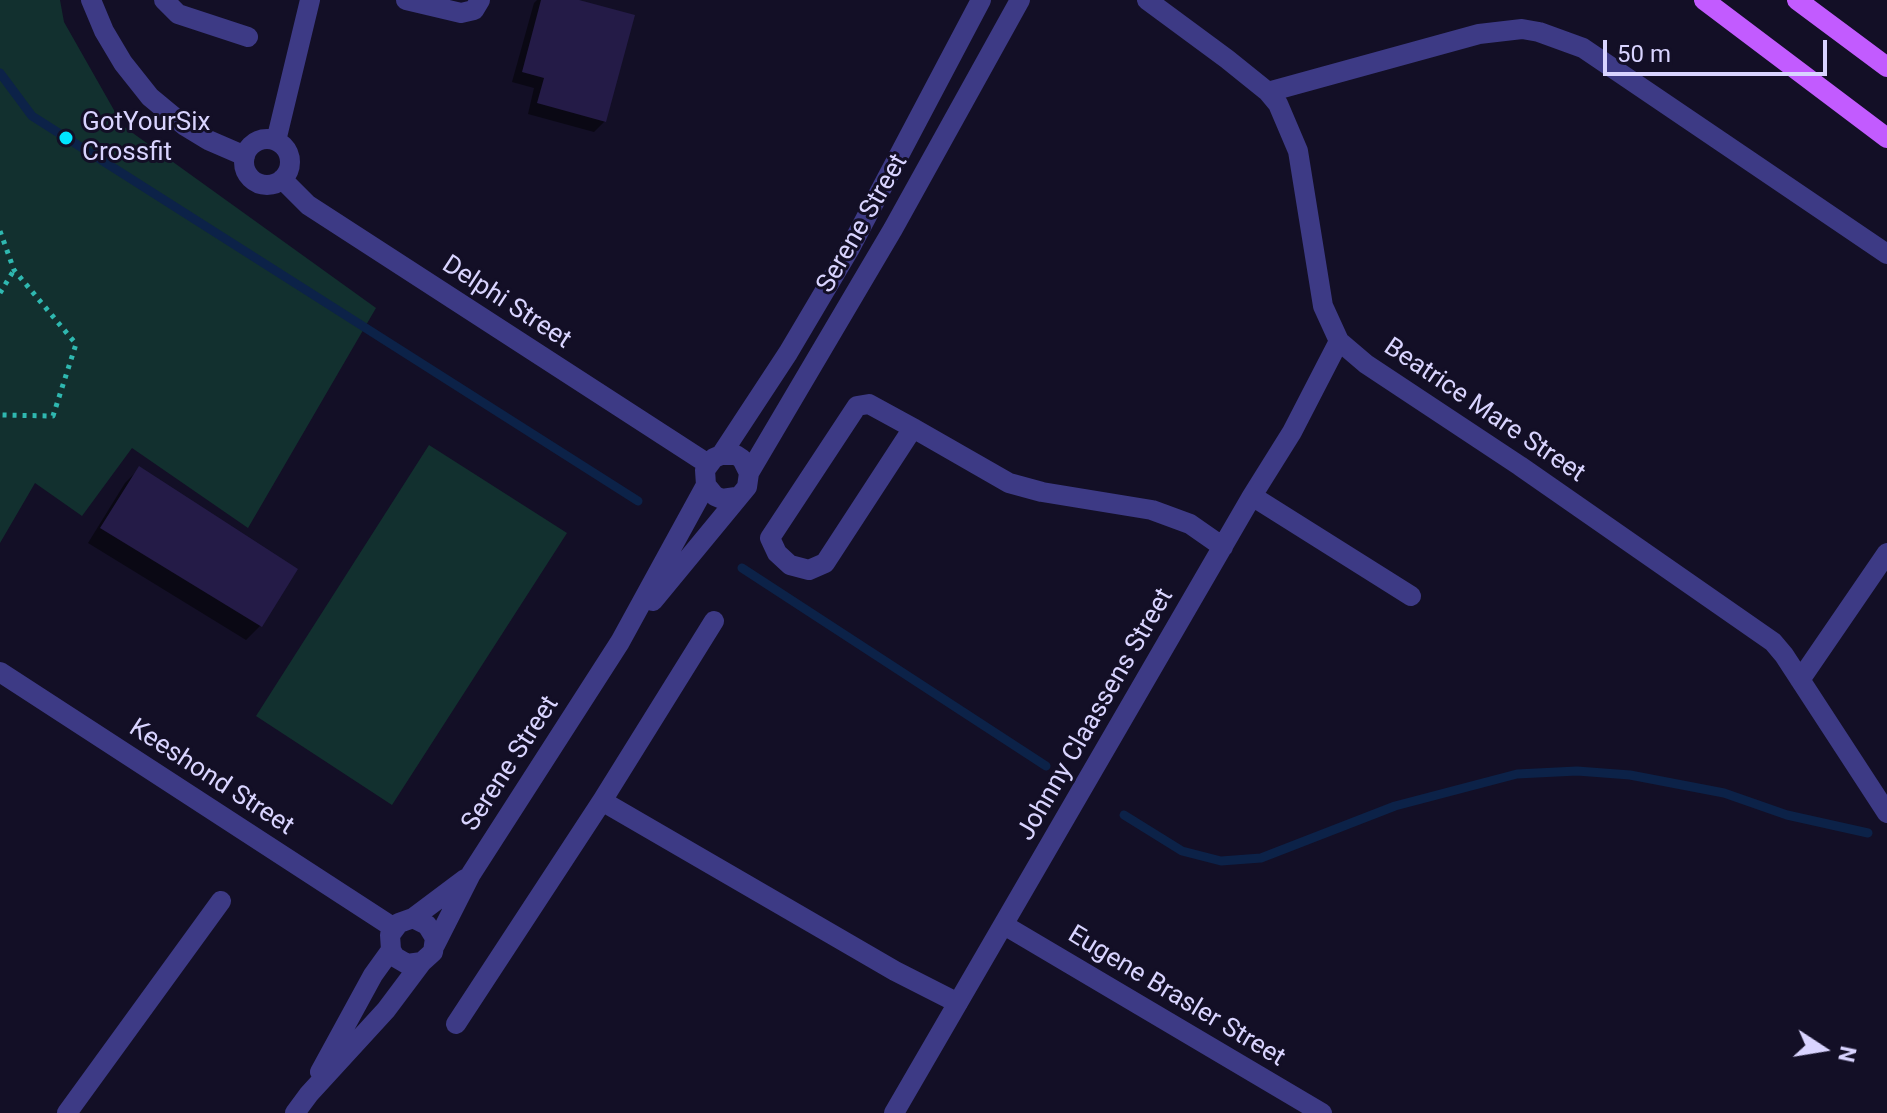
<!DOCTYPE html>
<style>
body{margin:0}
#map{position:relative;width:1887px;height:1113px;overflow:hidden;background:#130f26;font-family:Roboto,sans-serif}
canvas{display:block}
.north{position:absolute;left:1783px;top:1009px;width:80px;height:80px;-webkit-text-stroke:6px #130f26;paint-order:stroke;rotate:102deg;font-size:22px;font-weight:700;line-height:32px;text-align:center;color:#d9d4ff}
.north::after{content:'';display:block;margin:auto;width:28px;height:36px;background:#d9d4ff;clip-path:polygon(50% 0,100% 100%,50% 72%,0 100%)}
.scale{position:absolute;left:1603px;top:40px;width:224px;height:36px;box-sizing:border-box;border:4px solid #d9d4ff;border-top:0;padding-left:10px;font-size:24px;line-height:28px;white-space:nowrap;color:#d9d4ff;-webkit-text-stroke:6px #130f26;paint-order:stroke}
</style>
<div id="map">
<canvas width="1887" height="1113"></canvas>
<div class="north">N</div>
<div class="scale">50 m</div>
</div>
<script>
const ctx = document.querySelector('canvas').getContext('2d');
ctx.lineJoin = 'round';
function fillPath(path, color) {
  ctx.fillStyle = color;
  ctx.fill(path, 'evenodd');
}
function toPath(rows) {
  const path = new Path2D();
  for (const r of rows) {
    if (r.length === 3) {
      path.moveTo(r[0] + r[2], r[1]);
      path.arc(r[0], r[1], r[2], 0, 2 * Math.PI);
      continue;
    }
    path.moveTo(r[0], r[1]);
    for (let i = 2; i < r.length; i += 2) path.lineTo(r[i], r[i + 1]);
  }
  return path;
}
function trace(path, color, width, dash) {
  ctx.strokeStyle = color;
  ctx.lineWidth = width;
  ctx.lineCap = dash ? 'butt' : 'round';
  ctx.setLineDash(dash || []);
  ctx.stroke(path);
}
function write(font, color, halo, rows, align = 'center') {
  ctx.font = font + ' Roboto,sans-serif';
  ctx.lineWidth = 6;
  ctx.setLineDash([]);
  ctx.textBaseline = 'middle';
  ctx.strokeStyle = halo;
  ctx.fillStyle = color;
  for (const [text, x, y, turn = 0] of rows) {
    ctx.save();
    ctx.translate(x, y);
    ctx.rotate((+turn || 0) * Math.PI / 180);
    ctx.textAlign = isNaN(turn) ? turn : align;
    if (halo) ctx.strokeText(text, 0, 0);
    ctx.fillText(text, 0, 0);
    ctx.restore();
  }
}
const green = toPath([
 [0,0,60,0,64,22,123,126,376,308,248,528,132,448,82,516,35,483,0,543],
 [429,445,567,533,392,805,256,716]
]);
const shadow = toPath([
 [537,0,572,0,605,121,594,132,528,114,534,88,512,82,534,3],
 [139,469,295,569,260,626,246,640,88,543,125,483]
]);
const stream = toPath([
 [0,73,32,116,638,501],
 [742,568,1046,766],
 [1124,815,1182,851,1221,861,1261,858,1395,806,1517,774,1577,771,1630,775,1724,793,1787,815,1868,833]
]);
const building = toPath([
 [541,0,579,0,635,15,606,122,537,103,544,78,522,72],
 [139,466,298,569,262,627,100,528]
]);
const path = toPath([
 [0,231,14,270,76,344,53,416,0,415],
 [0,293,14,270]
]);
const minor = toPath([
 [91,0,104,31,123,63,150,97,185,126,208,140,245,156],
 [164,0,178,14,248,37],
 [406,0,461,13,474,10,480,0],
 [1147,0,1227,59,1268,92,1278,104,1298,151,1323,306,1339,341,1366,364,1520,466,1773,642,1784,655,1887,813],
 [1268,92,1479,34,1522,29,1539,32,1583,48,1887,254],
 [267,162,23],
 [276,141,310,0],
 [282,179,308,205,708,464],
 [913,428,825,563,809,570,790,565,777,553,770,538,857,406,869,404,913,428,1009,483,1042,492,1152,510,1190,524,1223,547],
 [721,455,788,353,849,250,981,0],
 [749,473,893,229,1020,0],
 [1252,496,1411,596],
 [653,601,747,487,749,473,742,459,736,455,721,455,714,458,705,470,706,485,715,496,722,499,736,497],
 [714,621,602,801,895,971,958,1003],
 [0,672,394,928],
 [1800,680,1887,553],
 [413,918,465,879],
 [1004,925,1322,1113],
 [435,945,471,874,620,642,706,485],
 [456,1024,602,801],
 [320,1072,373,975,391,950],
 [67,1113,221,901],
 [295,1113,309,1094,386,1010,422,962,433,952,435,938,427,925,413,918,399,923,390,935,391,950,395,957,407,964,422,962],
 [894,1113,1252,496,1292,432,1339,341]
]);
const major = toPath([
 [1704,0,1887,138],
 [1797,0,1887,67]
]);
const markers = [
 [66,138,8,"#00e5ff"]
];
const poiNames = [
 ["GotYourSix",82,123],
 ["Crossfit",82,153]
];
const streetNames = [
 ["Serene Street",863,224,-60],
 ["Delphi Street",506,303,33],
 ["Beatrice Mare Street",1484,411,34],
 ["Johnny Claassens Street",1096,715,-60],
 ["Serene Street",511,764,-57],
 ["Keeshond Street",211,778,33],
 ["Eugene Brasler Street",1176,997,31]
];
fillPath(green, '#12302f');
fillPath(shadow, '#0007');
trace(stream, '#0c2248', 9);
fillPath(building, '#241b47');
trace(path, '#2fb8b0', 5, [4, 6]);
trace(minor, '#3d3a85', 20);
trace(major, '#c25bff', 20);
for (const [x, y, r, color] of markers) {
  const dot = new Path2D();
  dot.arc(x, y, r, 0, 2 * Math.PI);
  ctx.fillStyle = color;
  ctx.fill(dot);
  trace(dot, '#130f26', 3);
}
write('26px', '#d9d4ff', '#130f26', poiNames, 'left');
write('26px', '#d9d4ff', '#130f26', streetNames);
</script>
